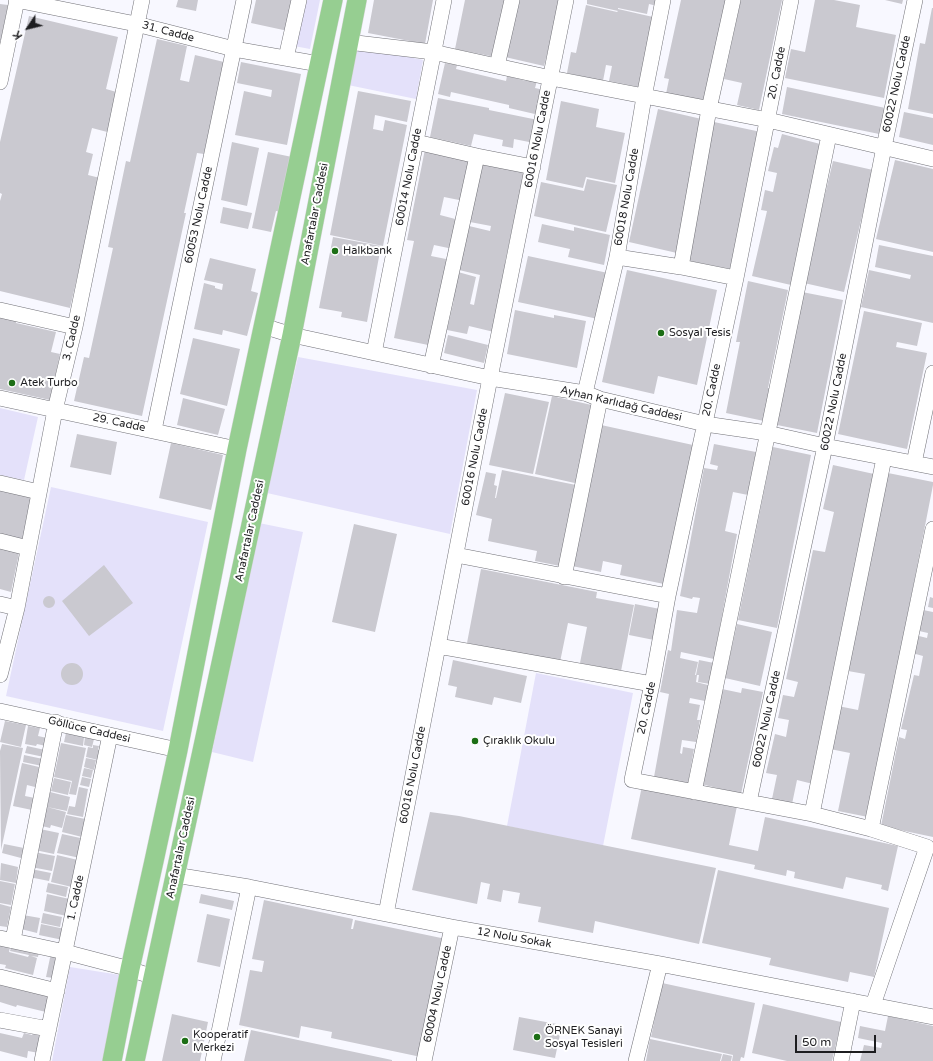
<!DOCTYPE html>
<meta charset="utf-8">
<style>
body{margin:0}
#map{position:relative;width:933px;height:1061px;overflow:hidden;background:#f8f8ff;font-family:"Varela Round",sans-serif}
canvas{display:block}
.north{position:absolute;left:8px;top:8px;width:40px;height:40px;-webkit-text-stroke:3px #fff;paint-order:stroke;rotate:235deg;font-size:11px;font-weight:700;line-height:16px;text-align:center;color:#1d1d20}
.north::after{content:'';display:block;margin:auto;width:14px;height:18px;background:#1d1d20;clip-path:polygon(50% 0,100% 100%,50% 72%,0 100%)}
.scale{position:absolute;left:795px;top:1035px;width:81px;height:18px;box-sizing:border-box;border:2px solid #1d1d20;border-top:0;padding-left:5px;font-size:12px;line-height:14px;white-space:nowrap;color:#1d1d20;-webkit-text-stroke:3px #fff;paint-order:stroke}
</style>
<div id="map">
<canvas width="933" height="1061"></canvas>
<div class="north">K</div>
<div class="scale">50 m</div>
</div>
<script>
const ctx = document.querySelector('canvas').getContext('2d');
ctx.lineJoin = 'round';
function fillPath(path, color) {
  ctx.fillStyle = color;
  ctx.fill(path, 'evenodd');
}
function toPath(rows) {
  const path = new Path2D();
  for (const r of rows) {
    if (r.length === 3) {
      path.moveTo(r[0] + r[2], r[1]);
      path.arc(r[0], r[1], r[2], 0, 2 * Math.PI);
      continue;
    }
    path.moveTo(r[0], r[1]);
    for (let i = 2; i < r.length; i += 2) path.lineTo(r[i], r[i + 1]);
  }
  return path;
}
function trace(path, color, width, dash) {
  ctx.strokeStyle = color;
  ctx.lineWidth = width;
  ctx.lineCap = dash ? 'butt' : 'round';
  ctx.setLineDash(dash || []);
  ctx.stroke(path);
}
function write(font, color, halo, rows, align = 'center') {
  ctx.font = font + ' "Varela Round",sans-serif';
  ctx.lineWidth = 4;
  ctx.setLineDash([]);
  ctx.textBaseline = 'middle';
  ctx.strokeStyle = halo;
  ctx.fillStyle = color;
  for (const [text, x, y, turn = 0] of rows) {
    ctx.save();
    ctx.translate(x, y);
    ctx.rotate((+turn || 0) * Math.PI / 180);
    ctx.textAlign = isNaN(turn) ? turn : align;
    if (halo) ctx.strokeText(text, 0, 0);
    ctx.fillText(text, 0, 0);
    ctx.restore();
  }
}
const green = toPath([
 [303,0,320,0,310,49,294,46],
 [356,46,423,60,416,99,348,85],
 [298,357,477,390,450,534,267,493],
 [0,408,38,417,24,480,0,475],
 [51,487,208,522,163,731,6,696],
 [259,523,303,532,253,762,212,752],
 [536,673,633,693,603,846,507,826],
 [70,967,120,975,103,1061,52,1061]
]);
const building = toPath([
 [178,0,198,0,196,11,176,7],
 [256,0,295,0,288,31,251,23],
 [374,0,433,0,425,44,368,33],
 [465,0,506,0,495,57,455,49],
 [519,0,561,0,544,66,505,57],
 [587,0,659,0,657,6,649,4,647,14,618,8,618,9,653,17,639,87,609,81,612,66,606,65,603,81,567,73,571,52,576,53,586,5,617,12,618,11,587,4],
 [681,0,729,0,708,103,666,94,669,79,664,78],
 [741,0,782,0,759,110,737,105,742,83,724,79],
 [815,0,834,0,860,5,856,27,896,35,884,98,785,78,791,49,805,52],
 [885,0,903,0,902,4],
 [0,4,8,5,1,40,0,40],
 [932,8,933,8,933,114,908,109,920,43,925,44],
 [29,16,118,37,106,89,120,93,111,133,92,128,86,152,93,154,88,175,100,178,70,308,0,291,0,201,2,194,0,193,0,142],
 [157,39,187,46,180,80,189,82,195,55,224,62,204,154,197,153,184,213,186,213,142,416,74,401,84,357,89,358,113,248,108,247,126,161,130,162],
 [241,62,301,74,287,145,235,135,244,91,271,97,272,90,237,83],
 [445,63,457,65,456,69,506,81,507,76,526,81,527,79,537,81,535,88,544,90,539,115,509,108,509,105,451,92,450,97,438,94],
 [787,87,890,109,884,135,782,114],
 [358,91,411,101,407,122,375,115,373,129,383,131,385,120,407,125,383,246,330,235],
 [438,98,489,108,489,110,538,120,534,143,514,139,513,148,502,146,503,140,474,134,471,146,430,137],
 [561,101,599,109,596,127,625,133,615,183,586,177,583,188,546,180],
 [658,109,706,120,677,253,629,242],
 [904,112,933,118,933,145,899,137],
 [714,122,761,132,732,269,685,260],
 [782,134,824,145,791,285,752,276,767,211,761,210,765,190,773,192,777,173,768,171,774,147,778,148],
 [232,142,259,148,247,206,221,200],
 [425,149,472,159,464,201,444,197,440,215,459,220,453,249,434,245,431,256,451,260,433,346,394,338,414,241,407,240],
 [268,152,292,157,281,212,276,211,271,232,252,228],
 [895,160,933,169,933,252,876,239],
 [483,161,525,170,505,262,509,263,494,332,469,326,467,334,447,330,454,300,452,300,458,272,476,277,470,304,474,305,480,275,459,270,469,226,490,231,491,226,470,222],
 [833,161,873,170,844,292,804,283],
 [587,179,617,185,606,232,534,216,541,182,584,191],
 [223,207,252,213,248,229,220,223],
 [542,224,574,231,574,227,610,235,604,265,568,257,570,249,538,242],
 [333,237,381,246,367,322,341,317,342,312,319,308],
 [879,245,933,256,933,323,861,307,869,270,910,279,911,275,875,267],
 [528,256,608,273,598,319,518,302],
 [210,258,256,269,251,291,258,293,247,336,223,330,222,335,194,329,204,283,215,286,215,288,222,290,223,284,204,280],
 [627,270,717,290,697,385,658,376,654,394,602,382],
 [748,281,788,290,768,388,770,388,764,421,726,413,740,342,736,342],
 [802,292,843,300,817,433,777,425],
 [515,310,554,318,554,315,586,321,577,368,507,354],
 [864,311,922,323,917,346,897,342,896,347,927,353,907,449,838,434],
 [0,315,17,319,16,323,56,332,51,352,60,354,50,400,0,389],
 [448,335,488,345,484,363,444,353],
 [193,338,240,349,227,406,180,394],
 [505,393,549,402,533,474,489,465],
 [552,396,596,406,579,484,535,474],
 [183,398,225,409,218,435,177,425],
 [601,425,693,445,664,584,620,575,622,565,603,561,601,572,572,566],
 [77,434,117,442,111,475,70,467],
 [171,443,223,455,211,510,159,498],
 [714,444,756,452,748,495,733,492,725,531,737,534,714,659,681,652,680,658,698,662,695,675,697,675,696,682,708,685,705,701,690,698,689,703,700,705,697,720,700,720,696,742,682,740,680,753,682,754,683,747,694,749,688,783,654,777,669,694,660,692,668,650,671,651,677,610,697,613,700,598,693,597,692,599,680,596,704,468,717,470,718,466,710,464],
 [773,447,811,455,777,628,738,620],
 [833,465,874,474,813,784,797,780,792,804,772,799,777,775,766,773,775,734,786,737,789,720,778,718,783,695,794,697,798,682,786,679,813,550,825,552,834,512,823,509],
 [502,470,576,485,560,566,535,561,537,551,488,541,492,519,476,515,486,472,496,474,494,485,497,486,495,498,496,498],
 [888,473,933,482,933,485,868,817,838,811,850,753,830,749,838,706,858,710,865,674,848,671],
 [0,490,32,497,23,540,0,535],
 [354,524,397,534,375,632,332,622],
 [0,548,19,553,11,592,0,589],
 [104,565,133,603,89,636,62,601],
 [481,569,597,592,596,598,634,605,621,671,580,663,587,627,568,623,560,662,467,643],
 [49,602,6],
 [930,597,933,598,933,608,928,607],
 [635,604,660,609,654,640,629,635],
 [923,610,933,612,933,837,881,826,899,737,905,739,907,730,901,729,914,675,919,676,923,656,912,653,915,635,927,638,928,633,919,631],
 [737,624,772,632,760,686,725,678],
 [453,660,527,676,521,703,494,697,492,705,455,697,457,687,448,685],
 [699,660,714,663,710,684,698,682,699,675,696,675],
 [72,674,11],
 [742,688,763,692,741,794,701,784,722,689,741,693],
 [5,721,26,725,21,747,0,742],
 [28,726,40,728,38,736,47,738,46,746,37,744,36,746,25,744],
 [66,733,84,737,83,746,64,742],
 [85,737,94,739,92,747,84,745],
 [61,743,86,748,76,795,69,794,72,781,54,777],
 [2,744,23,748,1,850,0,751],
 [93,745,99,746,98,750,105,751,102,761,86,757,88,747,93,748],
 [27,746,45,750,44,757,25,753],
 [24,755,43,759,42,766,23,762],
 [86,758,96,760,94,770,84,767],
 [22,763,39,767,35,787,27,785,25,796,35,798,32,810,13,806],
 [84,768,93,770,91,778,82,776],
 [82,777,91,779,89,787,80,785],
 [54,778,71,782,68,795,51,791],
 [642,786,737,806,729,845,758,851,765,817,898,846,888,891,881,889,882,885,846,877,843,889,794,878,795,872,787,870,786,876,754,869,755,865,631,839],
 [79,787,88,789,83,817,67,814,69,806,75,807],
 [50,792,70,797,67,811,47,807],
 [47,807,66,812,62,828,51,825,50,828,42,826],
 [430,812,459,816,716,868,699,944,595,921,593,933,538,922,541,907,518,903,520,893,503,890,501,902,487,899,490,884,481,882,477,904,412,890],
 [66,815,90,820,86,838,62,832],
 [40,829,59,833,54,854,35,850],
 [62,834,85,839,80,858,57,853],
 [4,844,24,848,21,858,2,853],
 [34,852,55,856,52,871,31,867],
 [57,855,82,861,76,888,51,882],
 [1,863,18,867,16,883,0,880],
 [31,869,51,873,49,881,29,877],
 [718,870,889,908,874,977,850,972,848,982,769,965,771,958,702,943],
 [0,881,15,884,11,905,0,903],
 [48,883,68,887,66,897,46,892],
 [47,894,74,900,71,917,44,911],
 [201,894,234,901,232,910,199,903],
 [264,900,353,919,351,929,353,929,355,920,446,939,421,1057,331,1038,332,1032,301,1026,299,1038,239,1025,250,970,262,972,264,961,252,959],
 [0,904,11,907,7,927,0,926],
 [43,913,62,917,60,927,41,923],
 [207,914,230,919,220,967,197,962],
 [23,915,40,918,37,933,21,929],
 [41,924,65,929,63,940,39,935],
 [0,942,11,942,9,952,28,957,29,955,10,951,12,945,39,951,38,957,31,956,37,958,33,975,5,968,6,965,0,964],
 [51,953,59,955,54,978,46,977],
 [0,983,20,990,51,995,46,1012,17,1005,16,1007,0,1002],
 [662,983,755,1003,744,1058,741,1057,740,1061,732,1061,733,1055,651,1037],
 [763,1004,841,1022,832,1061,787,1061,752,1053],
 [172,1014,208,1022,200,1061,162,1061],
 [888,1016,933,1026,933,1061,860,1061,864,1045,881,1048,882,1043,858,1038,860,1026,885,1031],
 [519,1017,562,1025,555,1058,513,1050],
 [34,1030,44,1032,39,1053,28,1051,27,1058,0,1051,0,1033,22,1038,24,1033,32,1035],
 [251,1030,392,1060,392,1061,244,1061],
 [650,1039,722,1054,720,1061,646,1061],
 [723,1054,732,1056,731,1061,721,1061]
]);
const minor = toPath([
 [16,0,136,24,234,49,319,64],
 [791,0,736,278,668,596,652,684,632,780,812,814,871,829,927,847,873,1005],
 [348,42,433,52,551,78,768,120,933,159],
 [286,58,299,0],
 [497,66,512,0],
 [0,82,17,0],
 [416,142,477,156,533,167],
 [617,257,681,267,736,278],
 [681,267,709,109,733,0],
 [0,310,75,327],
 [263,326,292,335,490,378,585,393,600,399,705,424,767,433,825,446,933,467],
 [374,353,444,0],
 [431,366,477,156],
 [585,393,617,257,644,97,663,0],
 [0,398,237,449],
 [154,430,244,0],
 [914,463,933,373],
 [0,483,39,492],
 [0,541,28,548],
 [456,555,668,596],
 [564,577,600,399],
 [0,604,17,608],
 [438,646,652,684],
 [0,675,17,608,55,410,75,327,142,0],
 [0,711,178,750],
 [694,792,829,135],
 [749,802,825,446,884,147,915,0],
 [812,814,884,458],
 [871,829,933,529],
 [175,875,249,887,452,927,660,964,933,1017],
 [386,914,490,378,566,0],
 [0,938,65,952,130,969,153,977],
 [13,940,56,722],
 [0,977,57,991],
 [0,1020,49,1029],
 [42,1061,110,735],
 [213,1061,249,887],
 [424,1061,452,927],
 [636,1061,660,964],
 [841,1061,853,1001]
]);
const major = toPath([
 [112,1061,130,969,154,861,178,750,237,449,333,0],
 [135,1061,292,335,357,0]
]);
const markers = [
 [335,251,4,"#1c6e15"],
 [661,333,4,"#1c6e15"],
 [12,383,4,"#1c6e15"],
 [475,741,4,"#1c6e15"],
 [537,1037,4,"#1c6e15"],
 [185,1041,4,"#1c6e15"]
];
const streetNames = [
 ["31. Cadde",168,32,15],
 ["20. Cadde",777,73,-79],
 ["60022 Nolu Cadde",897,84,-78],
 ["60016 Nolu Cadde",538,139,-79],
 ["60014 Nolu Cadde",409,177,-79],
 ["60018 Nolu Cadde",627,197,-80],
 ["Anafartalar Caddesi",315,214,-79],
 ["60053 Nolu Cadde",199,215,-78],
 ["3. Cadde",72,338,-77],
 ["20. Cadde",712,390,-78],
 ["60022 Nolu Cadde",834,402,-79],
 ["Ayhan Karlıdağ Caddesi",621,404,13],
 ["29. Cadde",119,423,12],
 ["60016 Nolu Cadde",475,457,-79],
 ["Anafartalar Caddesi",250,531,-78],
 ["20. Cadde",647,708,-78],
 ["60022 Nolu Cadde",767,719,-78],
 ["Göllüce Caddesi",89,730,13],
 ["60016 Nolu Cadde",413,775,-79],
 ["Anafartalar Caddesi",181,848,-78],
 ["1. Cadde",76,898,-78],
 ["12 Nolu Sokak",514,938,10],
 ["60004 Nolu Cadde",438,994,-78]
];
const poiNames = [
 ["Halkbank",343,251],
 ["Sosyal Tesis",669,333],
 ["Atek Turbo",20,383],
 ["Çıraklık Okulu",483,741],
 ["ÖRNEK Sanayi",545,1031],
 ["Sosyal Tesisleri",545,1044],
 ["Kooperatif",193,1035],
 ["Merkezi",193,1048]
];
fillPath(green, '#e4e1fa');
fillPath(building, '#cac9d0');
trace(minor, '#727278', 16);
trace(major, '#d6d6d7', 20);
trace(minor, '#fff', 15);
trace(major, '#96ce91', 19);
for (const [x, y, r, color] of markers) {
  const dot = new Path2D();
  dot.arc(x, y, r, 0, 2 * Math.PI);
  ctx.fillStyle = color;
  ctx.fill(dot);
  trace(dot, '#fff', 1.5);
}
write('11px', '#1d1d20', '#fff', streetNames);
write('11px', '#1d1d20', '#fff', poiNames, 'left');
</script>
